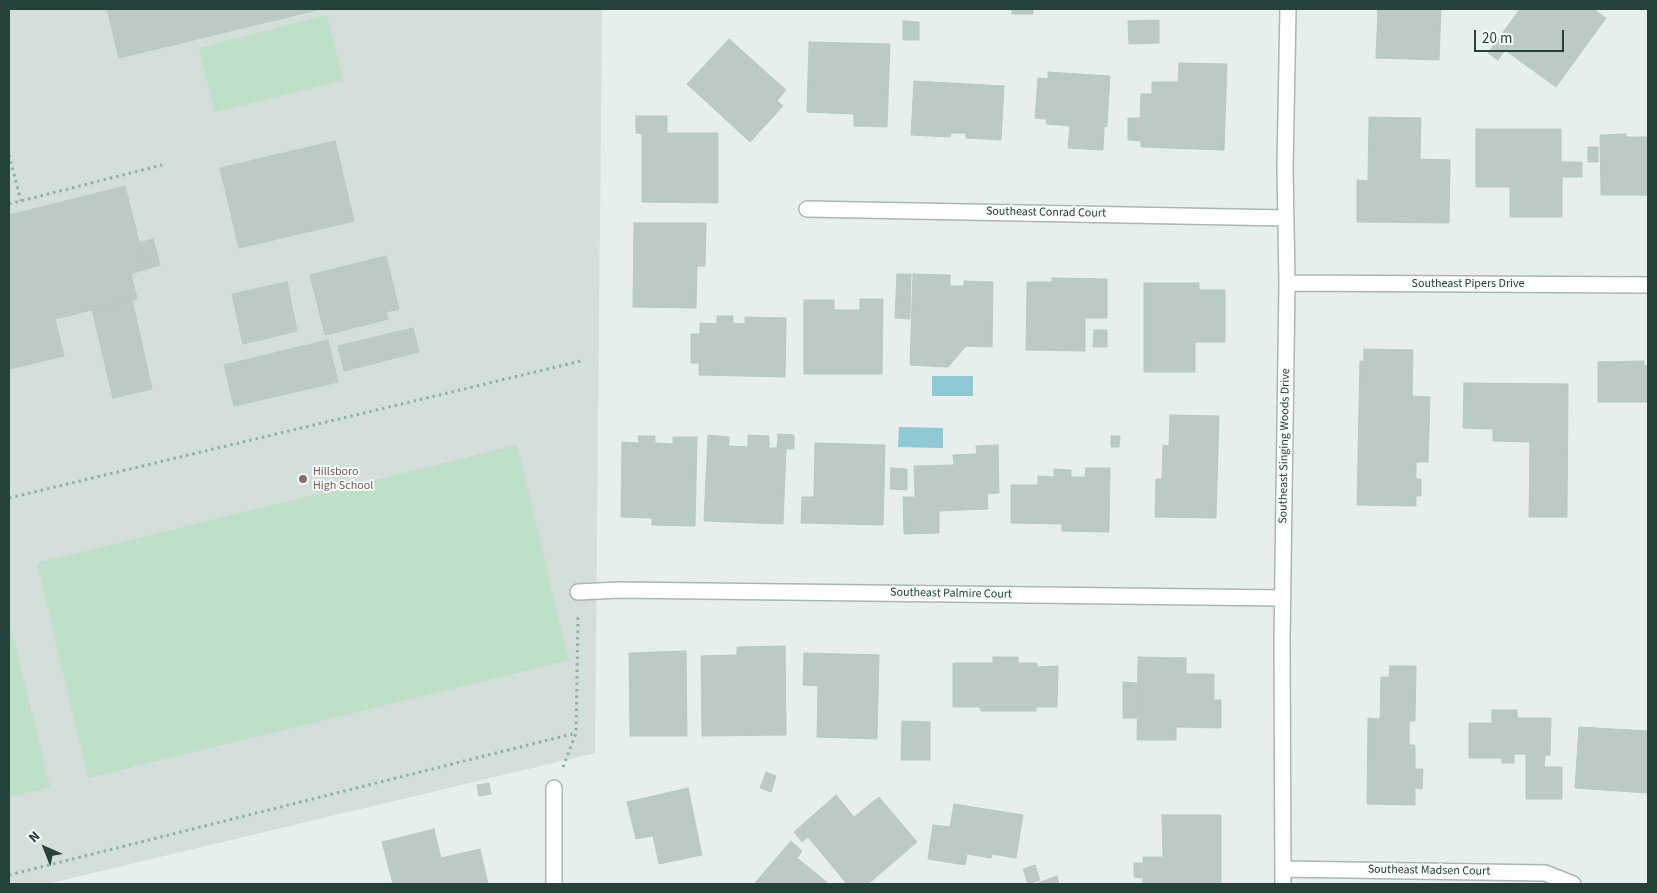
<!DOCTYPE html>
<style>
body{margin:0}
#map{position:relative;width:1657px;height:893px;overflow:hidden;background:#e6efeb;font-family:"Source Sans 3",sans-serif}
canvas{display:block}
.frame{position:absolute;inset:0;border:10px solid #24423a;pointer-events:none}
.north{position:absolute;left:20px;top:823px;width:50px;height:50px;-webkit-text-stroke:4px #f7fbf9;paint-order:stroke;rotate:316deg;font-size:14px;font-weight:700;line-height:20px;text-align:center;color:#24423a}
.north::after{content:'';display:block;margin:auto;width:18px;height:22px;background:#24423a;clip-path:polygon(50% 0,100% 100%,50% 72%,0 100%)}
.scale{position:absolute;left:1474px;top:30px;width:90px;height:22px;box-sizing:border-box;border:2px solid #24423a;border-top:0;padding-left:6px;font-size:15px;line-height:18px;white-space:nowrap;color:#24423a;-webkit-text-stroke:4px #f7fbf9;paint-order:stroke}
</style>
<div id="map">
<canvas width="1657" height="893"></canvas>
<div class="frame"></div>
<div class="north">N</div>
<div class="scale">20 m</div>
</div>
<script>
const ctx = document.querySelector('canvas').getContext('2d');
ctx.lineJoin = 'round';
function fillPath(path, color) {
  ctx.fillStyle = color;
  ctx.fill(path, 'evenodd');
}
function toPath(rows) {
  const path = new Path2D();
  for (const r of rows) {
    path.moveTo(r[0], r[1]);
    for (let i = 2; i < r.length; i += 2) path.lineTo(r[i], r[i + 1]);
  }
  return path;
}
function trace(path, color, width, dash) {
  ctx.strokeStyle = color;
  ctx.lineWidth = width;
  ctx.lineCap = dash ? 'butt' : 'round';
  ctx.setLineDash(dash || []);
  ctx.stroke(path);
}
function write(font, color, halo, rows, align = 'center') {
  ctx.font = font + ' "Source Sans 3",sans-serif';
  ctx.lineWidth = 4;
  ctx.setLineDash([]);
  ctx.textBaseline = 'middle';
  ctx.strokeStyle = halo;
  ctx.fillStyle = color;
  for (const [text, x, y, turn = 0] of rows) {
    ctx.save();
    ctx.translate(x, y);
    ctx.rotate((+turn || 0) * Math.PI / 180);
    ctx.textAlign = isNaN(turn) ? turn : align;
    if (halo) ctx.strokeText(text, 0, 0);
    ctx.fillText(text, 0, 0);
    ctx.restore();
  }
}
const built = toPath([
 [9,9,602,9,595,753,47,884,9,884]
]);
const green = toPath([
 [327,15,343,80,215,112,199,48],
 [517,445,569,660,88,778,37,563],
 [9,620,50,787,9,797]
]);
const water = toPath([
 [932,376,973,376,973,396,932,396],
 [899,427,943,428,943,448,898,447]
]);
const building = toPath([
 [107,9,321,9,119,58,107,9],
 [1012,9,1033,9,1033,14,1012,14,1012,9],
 [1378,9,1441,9,1439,60,1376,58,1378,9],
 [1520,9,1593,9,1606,18,1556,87,1505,50,1498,60,1488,53,1520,9],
 [1159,20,1159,43,1129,44,1128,21,1159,20],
 [903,21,919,22,919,40,903,40,903,21],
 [729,39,786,90,777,101,783,106,750,142,687,84,729,39],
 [809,42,890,44,887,127,854,126,854,114,807,112,809,42],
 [1179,63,1227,64,1224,150,1141,147,1141,141,1128,140,1128,118,1140,118,1141,94,1152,94,1152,82,1178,82,1179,63],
 [1048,72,1110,76,1107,126,1104,127,1103,150,1068,148,1070,126,1046,124,1047,119,1035,118,1038,78,1048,79,1048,72],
 [914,81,1004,86,1001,140,966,138,966,133,951,133,950,137,911,135,914,81],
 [636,116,667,116,667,133,718,133,718,203,642,202,642,134,636,133,636,116],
 [1369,117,1421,118,1420,159,1450,160,1449,223,1357,222,1357,180,1368,181,1369,117],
 [1476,129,1561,129,1561,162,1582,162,1582,177,1562,177,1562,217,1510,217,1510,187,1476,187,1476,129],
 [1626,134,1626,137,1648,137,1648,195,1601,195,1600,135,1626,134],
 [335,141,354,221,239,248,220,168,335,141],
 [1588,147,1598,147,1598,162,1588,162,1588,147],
 [125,186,146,269,131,274,137,299,55,319,64,356,9,369,9,215,125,186],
 [634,223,706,223,705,266,697,266,696,308,633,307,634,223],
 [153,239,160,265,146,269,139,243,153,239],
 [386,256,399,309,386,312,388,319,325,335,310,275,386,256],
 [897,274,911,274,910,319,895,318,897,274],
 [913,274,950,275,950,286,964,286,964,281,993,282,992,347,966,346,948,367,910,365,913,274],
 [1052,278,1107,279,1107,318,1085,318,1085,351,1026,350,1027,282,1052,282,1052,278],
 [287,282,297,331,243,344,232,294,287,282],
 [1144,283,1199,283,1199,290,1225,290,1225,342,1195,342,1195,372,1144,372,1144,283],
 [860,299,883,299,882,374,804,374,804,300,834,300,834,310,860,310,860,299],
 [132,300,152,389,113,398,92,309,132,300],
 [717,316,733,316,733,323,745,324,745,317,786,318,785,377,699,375,699,363,691,363,691,334,700,334,700,323,717,324,717,316],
 [413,328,419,352,344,371,338,346,413,328],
 [1094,330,1107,330,1107,347,1093,347,1094,330],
 [328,340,338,382,234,406,224,365,328,340],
 [1364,349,1413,350,1412,396,1430,397,1428,462,1416,462,1416,479,1421,479,1421,496,1416,496,1416,506,1357,505,1360,361,1364,361,1364,349],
 [1644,361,1644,366,1648,366,1648,402,1598,402,1598,362,1644,361],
 [1464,383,1568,384,1567,517,1529,517,1530,442,1493,441,1493,429,1463,428,1464,383],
 [1170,415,1219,416,1216,518,1155,517,1156,479,1162,479,1163,445,1169,446,1170,415],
 [778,434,794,435,794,449,786,449,783,524,704,521,708,435,729,437,729,446,748,447,748,435,769,436,769,448,777,448,778,434],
 [638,436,655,436,655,443,673,444,673,437,697,437,695,526,652,525,652,518,621,517,622,442,639,443,638,436],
 [1111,436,1120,436,1119,447,1111,447,1111,436],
 [815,443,885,445,883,525,801,523,802,497,814,497,815,443],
 [998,445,999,493,987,494,988,509,939,511,939,533,904,534,903,497,915,497,914,466,954,465,953,455,977,454,976,446,998,445],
 [891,468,907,469,907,490,890,489,891,468],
 [1086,468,1110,468,1109,532,1062,531,1062,524,1011,523,1011,485,1038,485,1038,476,1054,477,1054,469,1071,470,1071,477,1085,477,1086,468],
 [785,646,786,735,702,736,701,656,737,655,737,647,785,646],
 [686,651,687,736,630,736,629,653,686,651],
 [804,653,879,655,877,739,817,737,818,686,803,685,804,653],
 [993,657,1018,657,1018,663,1037,663,1037,667,1058,666,1057,707,1036,707,1036,711,981,711,980,707,953,707,953,663,993,663,993,657],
 [1138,657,1186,658,1186,674,1214,674,1214,700,1221,700,1221,728,1176,727,1176,740,1137,740,1138,657],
 [1390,666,1416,666,1415,721,1409,721,1409,745,1415,745,1415,769,1423,769,1422,789,1415,788,1415,805,1367,804,1368,718,1380,719,1381,677,1389,677,1390,666],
 [1123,682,1137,683,1137,718,1123,718,1123,682],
 [1492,710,1517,710,1517,718,1551,718,1550,755,1545,755,1544,767,1562,767,1562,799,1526,799,1526,754,1514,754,1514,763,1502,763,1502,758,1469,758,1469,723,1492,723,1492,710],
 [902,721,930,722,930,760,901,760,902,721],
 [1579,727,1648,731,1648,793,1575,788,1579,727],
 [766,772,776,776,771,792,760,788,766,772],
 [489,783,491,794,479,796,477,785,489,783],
 [688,788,702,855,659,864,653,836,636,839,627,802,688,788],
 [836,795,854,817,879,797,917,842,868,884,847,884,808,837,802,842,794,832,836,795],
 [954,804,1023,815,1016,858,992,854,991,858,967,854,965,865,928,859,933,825,950,827,954,804],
 [1162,815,1221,815,1221,884,1143,884,1143,857,1163,857,1162,815],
 [434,829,441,858,480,849,488,884,393,884,382,842,434,829],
 [791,841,802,851,797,858,829,884,754,884,791,841],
 [1134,863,1142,863,1142,878,1134,877,1134,863],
 [1035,865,1040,880,1028,884,1023,869,1035,865],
 [1057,876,1059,884,1035,884,1057,876]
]);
const path = toPath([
 [9,155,21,201],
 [9,204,162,165],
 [9,498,581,361],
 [563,767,576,733,578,618,581,616],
 [9,875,576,733]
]);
const minor = toPath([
 [807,209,1286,218],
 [1287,283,1648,285],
 [578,592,619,590,1283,598],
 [1283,869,1545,873,1573,884],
 [554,884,554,788],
 [1283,884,1282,639,1287,283,1285,167,1288,9]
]);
const markers = [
 [303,479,5,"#8d6e63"]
];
const streetNames = [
 ["Southeast Conrad Court",1046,213,1],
 ["Southeast Pipers Drive",1468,284],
 ["Southeast Singing Woods Drive",1285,446,-89],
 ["Southeast Palmire Court",951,594,1],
 ["Southeast Madsen Court",1429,871,1]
];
const educationNames = [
 ["Hillsboro",313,472],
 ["High School",313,486]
];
fillPath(built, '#d4dfda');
fillPath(green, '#bfe0c8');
fillPath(water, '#8ec9d4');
fillPath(building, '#bbcac4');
trace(building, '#b8c9c2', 1);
trace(minor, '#a8b8b2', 18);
trace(path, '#86b3a5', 3, [2.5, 4]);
trace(minor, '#fff', 15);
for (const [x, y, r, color] of markers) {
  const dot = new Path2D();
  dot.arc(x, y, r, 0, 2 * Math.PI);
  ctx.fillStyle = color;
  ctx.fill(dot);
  trace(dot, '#f7fbf9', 2);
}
write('12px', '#24423a', '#f7fbf9', streetNames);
write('12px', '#785e54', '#f7fbf9', educationNames, 'left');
</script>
